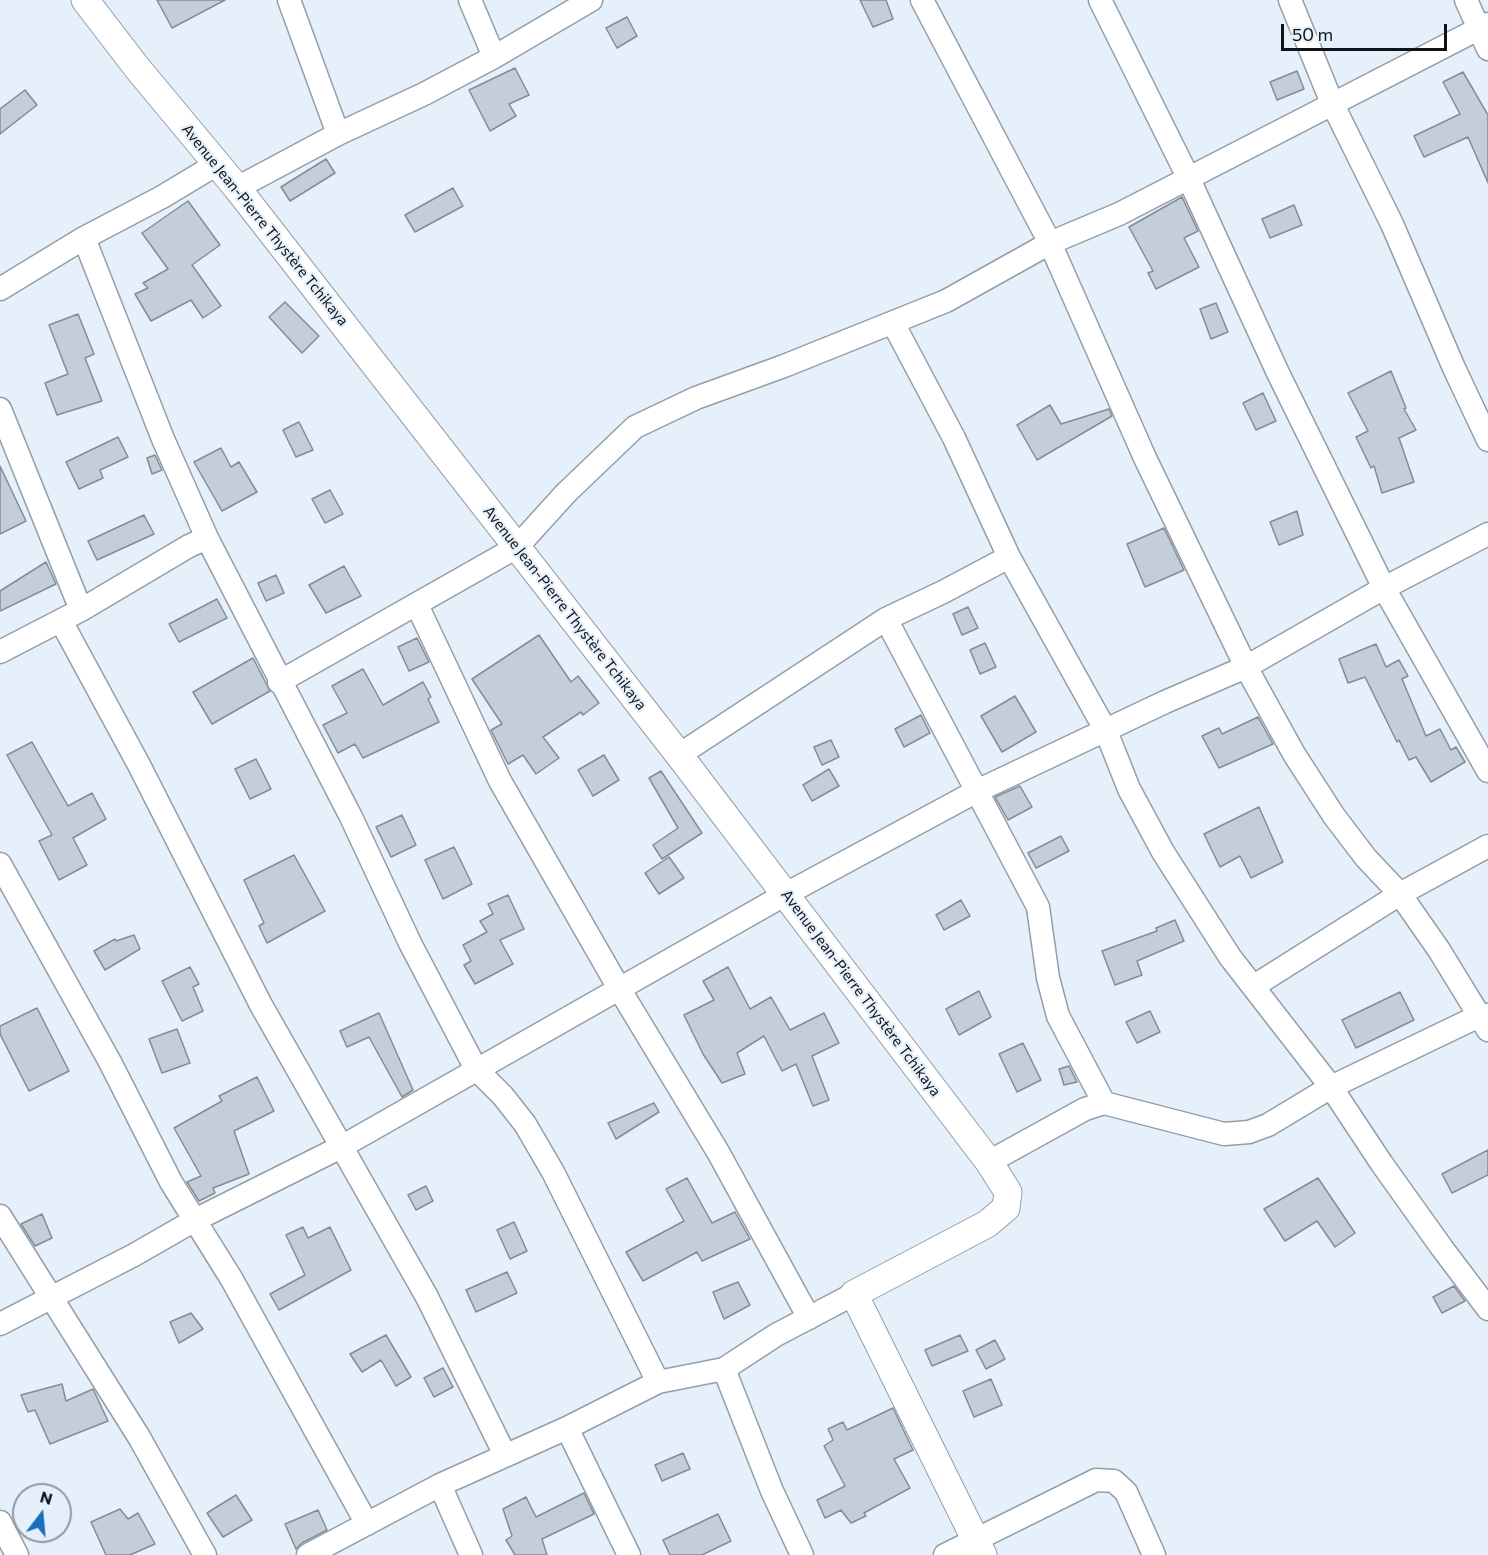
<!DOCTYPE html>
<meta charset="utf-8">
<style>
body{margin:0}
#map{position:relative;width:1488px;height:1555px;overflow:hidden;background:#e5f0fb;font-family:Commissioner,sans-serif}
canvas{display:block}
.north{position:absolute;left:12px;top:1483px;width:60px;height:60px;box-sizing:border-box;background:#e5f0fb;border:2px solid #8f98a0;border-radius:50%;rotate:16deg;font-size:16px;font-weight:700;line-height:24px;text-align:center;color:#0f1317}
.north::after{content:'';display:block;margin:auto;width:21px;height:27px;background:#196fbd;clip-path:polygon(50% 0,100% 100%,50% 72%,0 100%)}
.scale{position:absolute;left:1281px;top:24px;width:166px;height:27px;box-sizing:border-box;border:3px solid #0f1317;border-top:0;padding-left:8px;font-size:18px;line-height:21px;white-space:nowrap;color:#0f1317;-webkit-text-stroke:4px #e5f0fb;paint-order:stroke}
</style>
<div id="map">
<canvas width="1488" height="1555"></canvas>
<div class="north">N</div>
<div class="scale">50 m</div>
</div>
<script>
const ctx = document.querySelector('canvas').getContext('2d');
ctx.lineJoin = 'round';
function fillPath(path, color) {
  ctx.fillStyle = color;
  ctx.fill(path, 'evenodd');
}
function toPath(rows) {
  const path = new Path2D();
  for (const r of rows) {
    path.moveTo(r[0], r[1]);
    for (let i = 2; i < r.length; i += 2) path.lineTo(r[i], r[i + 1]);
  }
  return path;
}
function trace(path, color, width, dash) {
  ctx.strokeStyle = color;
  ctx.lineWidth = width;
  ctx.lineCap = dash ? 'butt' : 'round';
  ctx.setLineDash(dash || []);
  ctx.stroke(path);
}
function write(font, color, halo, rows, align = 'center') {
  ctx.font = font + ' Commissioner,sans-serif';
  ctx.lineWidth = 4.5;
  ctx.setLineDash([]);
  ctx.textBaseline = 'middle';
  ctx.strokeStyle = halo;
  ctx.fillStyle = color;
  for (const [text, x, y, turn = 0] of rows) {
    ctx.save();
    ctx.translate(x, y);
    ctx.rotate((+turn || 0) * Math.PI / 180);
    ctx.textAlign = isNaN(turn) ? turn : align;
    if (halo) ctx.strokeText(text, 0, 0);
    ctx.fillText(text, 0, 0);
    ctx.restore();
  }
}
const building = toPath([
 [157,0,225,0,172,28,157,0],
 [860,0,886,0,893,19,873,27,860,0],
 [627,17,637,36,617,48,606,28,627,17],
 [515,68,529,95,509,104,516,116,490,131,469,90,515,68],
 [1297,71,1304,89,1277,100,1270,82,1297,71],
 [1463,72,1488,115,1488,183,1468,137,1424,157,1414,136,1460,114,1443,82,1463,72],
 [25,90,37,105,0,134,0,109,25,90],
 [326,159,335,173,290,201,281,187,326,159],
 [453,188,463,206,415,232,405,215,453,188],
 [1182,197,1198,231,1184,238,1199,267,1156,289,1148,273,1153,271,1129,227,1182,197],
 [188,201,220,245,192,265,221,306,203,318,191,300,151,321,135,294,148,288,143,283,168,269,142,233,188,201],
 [1294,205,1302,225,1270,238,1262,219,1294,205],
 [285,302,319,336,302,353,269,317,285,302],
 [1216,303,1228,332,1211,339,1200,309,1216,303],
 [78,314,94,354,85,358,102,401,57,415,45,383,68,374,49,325,78,314],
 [1391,371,1406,408,1404,409,1416,430,1399,438,1414,482,1382,493,1374,466,1371,468,1356,437,1368,431,1348,393,1391,371],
 [1263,393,1276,421,1256,430,1243,403,1263,393],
 [1050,405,1061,424,1109,409,1112,416,1037,460,1017,425,1050,405],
 [299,422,313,450,296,457,283,430,299,422],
 [118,437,128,457,100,470,103,478,79,489,66,462,118,437],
 [221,448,231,467,239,462,257,492,222,511,194,462,221,448],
 [155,455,162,470,152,474,147,458,155,455],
 [0,466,26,521,0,534,0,466],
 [330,490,343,514,325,523,312,499,330,490],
 [1297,511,1303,535,1279,545,1270,522,1297,511],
 [144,515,154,534,97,560,88,541,144,515],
 [1164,528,1184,570,1145,587,1127,544,1164,528],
 [46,562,56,584,0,611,0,591,46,562],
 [344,566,361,596,326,613,309,585,344,566],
 [276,575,284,593,266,601,258,583,276,575],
 [217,599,227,618,179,642,169,624,217,599],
 [968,607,978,628,962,635,953,614,968,607],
 [539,635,571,682,578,676,599,703,583,715,581,712,543,737,559,758,536,774,523,755,508,764,491,730,502,724,472,679,539,635],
 [417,638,429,662,409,671,398,647,417,638],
 [985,643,996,667,980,674,970,650,985,643],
 [1376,644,1386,667,1399,660,1408,676,1402,679,1426,736,1440,729,1451,750,1456,747,1465,762,1431,782,1416,757,1409,760,1399,740,1397,742,1365,677,1348,683,1339,659,1376,644],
 [253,658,270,691,212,724,193,692,253,658],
 [363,669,383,705,423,682,431,697,428,699,439,722,363,758,355,744,338,753,323,725,347,713,332,686,363,669],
 [1015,696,1036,732,1002,752,981,716,1015,696],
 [921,715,930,733,904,747,895,729,921,715],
 [1258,717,1273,744,1219,768,1202,736,1219,728,1222,734,1258,717],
 [831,740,839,757,822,765,814,747,831,740],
 [32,742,68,806,92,793,106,819,73,838,87,865,59,880,39,841,52,835,7,755,32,742],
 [604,755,619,780,593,796,578,770,604,755],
 [256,759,271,789,250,799,235,769,256,759],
 [829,769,839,786,812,801,803,785,829,769],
 [661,771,702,833,662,859,653,845,678,828,649,778,661,771],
 [1020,786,1032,807,1008,820,995,797,1020,786],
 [1259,807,1283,862,1251,878,1240,856,1220,867,1204,834,1259,807],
 [402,815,416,845,391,857,376,827,402,815],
 [1061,836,1069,851,1036,868,1028,853,1061,836],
 [454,847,472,884,443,899,425,860,454,847],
 [294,855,325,911,267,943,259,926,264,923,244,880,294,855],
 [669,857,684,878,659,894,645,873,669,857],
 [508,895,524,929,500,940,513,964,475,984,464,965,471,961,463,945,487,932,480,921,493,914,488,904,508,895],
 [961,900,970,916,944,930,936,915,961,900],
 [1175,920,1184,941,1137,961,1142,975,1115,985,1102,951,1157,931,1156,928,1175,920],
 [134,935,140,949,105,970,94,951,115,939,116,941,134,935],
 [190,967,199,984,193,987,203,1011,182,1021,162,981,190,967],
 [728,967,750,1009,771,997,790,1030,824,1013,839,1043,812,1056,829,1100,813,1106,796,1064,782,1071,764,1036,737,1053,745,1074,722,1083,703,1054,684,1015,714,1000,703,981,728,967],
 [979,991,991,1017,959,1035,946,1009,979,991],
 [1400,992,1414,1020,1356,1048,1342,1020,1400,992],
 [37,1008,69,1071,29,1091,0,1034,0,1026,37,1008],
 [1150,1011,1160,1032,1137,1043,1126,1022,1150,1011],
 [379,1013,413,1090,402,1097,369,1037,347,1047,340,1031,379,1013],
 [177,1029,190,1063,162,1073,149,1039,177,1029],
 [1023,1043,1041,1080,1017,1092,999,1054,1023,1043],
 [1069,1066,1077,1082,1064,1085,1059,1069,1069,1066],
 [257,1077,274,1111,234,1131,249,1174,213,1188,215,1193,199,1201,187,1182,201,1176,174,1128,222,1101,219,1096,257,1077],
 [654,1103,659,1112,616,1139,608,1123,654,1103],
 [1488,1150,1488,1175,1452,1193,1442,1174,1488,1150],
 [687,1178,712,1223,735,1212,750,1239,702,1261,697,1252,643,1281,626,1252,684,1221,666,1189,687,1178],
 [1318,1178,1355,1233,1335,1247,1317,1221,1285,1241,1264,1209,1318,1178],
 [426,1186,433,1201,416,1210,408,1195,426,1186],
 [42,1214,52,1238,35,1246,21,1224,42,1214],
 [514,1222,527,1251,510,1259,497,1230,514,1222],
 [303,1227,308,1238,330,1227,351,1270,279,1310,270,1294,305,1275,286,1235,303,1227],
 [507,1272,517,1293,476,1312,466,1290,507,1272],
 [738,1282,750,1305,724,1319,713,1292,738,1282],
 [1454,1286,1465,1301,1442,1313,1433,1297,1454,1286],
 [191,1313,203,1329,179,1343,170,1322,191,1313],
 [386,1335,411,1377,396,1386,381,1360,362,1372,350,1354,386,1335],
 [960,1335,968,1351,932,1366,925,1350,960,1335],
 [995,1340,1005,1359,986,1369,976,1350,995,1340],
 [443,1368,453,1387,434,1397,424,1378,443,1368],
 [991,1379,1002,1405,974,1417,963,1391,991,1379],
 [62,1384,66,1401,93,1389,108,1421,50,1444,35,1410,28,1412,21,1395,62,1384],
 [893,1408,913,1450,894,1459,910,1488,864,1513,866,1516,851,1523,841,1510,825,1518,817,1500,845,1486,824,1446,833,1440,828,1429,843,1422,847,1430,893,1408],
 [683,1453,690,1469,662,1481,655,1465,683,1453],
 [584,1493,594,1514,542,1539,547,1555,515,1555,506,1540,512,1536,503,1509,526,1497,536,1517,584,1493],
 [236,1495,252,1520,223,1537,207,1513,236,1495],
 [120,1509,128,1519,138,1513,155,1544,130,1555,106,1555,91,1522,120,1509],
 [318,1510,327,1530,302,1543,296,1549,285,1524,318,1510],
 [718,1514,731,1541,702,1555,670,1555,663,1540,718,1514]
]);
const minor = toPath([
 [289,0,338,134],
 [470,0,494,57],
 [922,0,1050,243,1145,458,1246,667,1294,754,1334,816,1366,858,1400,894,1439,950,1488,1030],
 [1100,0,1188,177,1278,373,1384,588,1488,771],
 [1290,0,1332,103,1392,224,1454,368,1488,440],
 [1466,0,1488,49],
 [237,188,338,134,424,94,494,57,591,0],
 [84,238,163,439,207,538,351,817,410,943,476,1069,503,1096,525,1124,553,1172,658,1382],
 [0,289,84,238,162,197,217,164],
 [893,323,954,438,1009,557,1106,731,1129,789,1163,852,1230,957,1331,1087,1382,1164,1442,1248,1488,1309],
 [0,409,81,610],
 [417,605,500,781,620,990,718,1152,809,1318],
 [886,619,1038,907,1048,978,1058,1016,1104,1103],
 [61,621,139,765,261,1005,427,1297,505,1455],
 [0,652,81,610,189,546,207,538],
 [279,682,517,547,566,493,635,427,696,398,784,366,946,301,1050,243,1119,214,1488,24],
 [679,755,886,619,943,592,1009,557],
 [0,864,110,1062,171,1182,231,1278,367,1524],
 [1254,986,1400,894,1488,846],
 [989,1162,1085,1109,1104,1103,1224,1134,1249,1132,1268,1125,1331,1087,1479,1016,1488,1015],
 [0,1216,139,1437,205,1555],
 [0,1324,134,1255,195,1220,341,1147,786,894,977,791,1165,702,1246,667,1384,588,1488,534],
 [724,1369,772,1491,802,1555],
 [567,1428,629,1555],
 [440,1485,471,1555],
 [0,1522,17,1555],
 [308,1555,440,1485,567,1428,658,1382,724,1369,776,1335,854,1294],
 [945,1555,1096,1480,1114,1481,1126,1492,1154,1555]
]);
const tertiary = toPath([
 [85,0,138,69,237,188,679,755,989,1162,1008,1192,1006,1208,987,1224,854,1294,983,1555]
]);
const streetNames = [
 ["Avenue Jean-Pierre Thystère Tchikaya",265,225,51],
 ["Avenue Jean-Pierre Thystère Tchikaya",565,608,52],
 ["Avenue Jean-Pierre Thystère Tchikaya",861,993,53]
];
fillPath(building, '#c3ced9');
trace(building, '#838c97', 1.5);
trace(minor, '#949ea9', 25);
trace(tertiary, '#949ea9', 29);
trace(minor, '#fff', 22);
trace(tertiary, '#fff', 27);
write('15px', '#0f1317', '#e5f0fb', streetNames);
</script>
